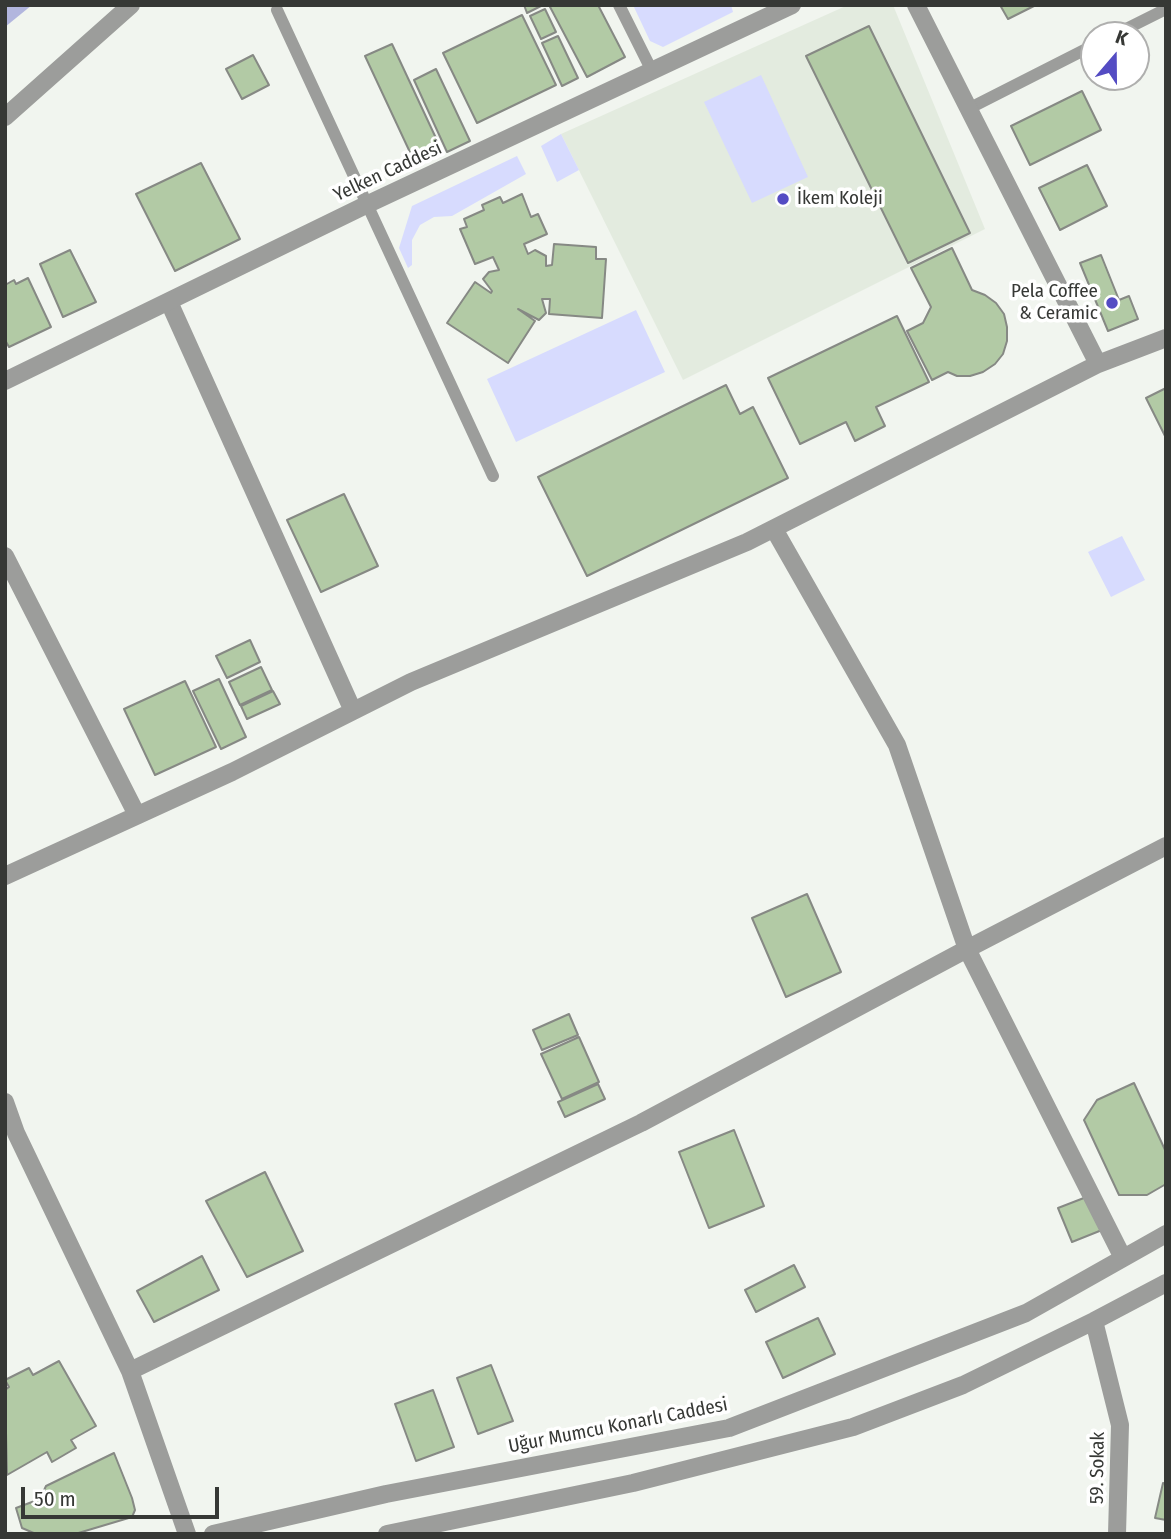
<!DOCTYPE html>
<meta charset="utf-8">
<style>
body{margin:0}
#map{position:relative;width:1171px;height:1539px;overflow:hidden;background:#f1f5ef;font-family:"Fira Sans Condensed",sans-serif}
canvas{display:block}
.frame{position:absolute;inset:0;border:7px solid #363835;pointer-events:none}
.north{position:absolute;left:1080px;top:21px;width:70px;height:70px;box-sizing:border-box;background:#fff;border:2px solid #afafae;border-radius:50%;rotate:20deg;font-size:19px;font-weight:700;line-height:28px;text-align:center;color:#363835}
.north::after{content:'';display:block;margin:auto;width:24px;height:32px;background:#544cc3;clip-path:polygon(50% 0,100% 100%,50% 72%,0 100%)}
.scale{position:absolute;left:21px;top:1487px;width:198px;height:32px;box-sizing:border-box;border:4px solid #363835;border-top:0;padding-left:9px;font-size:21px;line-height:24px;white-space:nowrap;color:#363835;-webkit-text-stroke:5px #fff;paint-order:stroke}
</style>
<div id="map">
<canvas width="1171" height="1539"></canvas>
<div class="frame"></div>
<div class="north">K</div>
<div class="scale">50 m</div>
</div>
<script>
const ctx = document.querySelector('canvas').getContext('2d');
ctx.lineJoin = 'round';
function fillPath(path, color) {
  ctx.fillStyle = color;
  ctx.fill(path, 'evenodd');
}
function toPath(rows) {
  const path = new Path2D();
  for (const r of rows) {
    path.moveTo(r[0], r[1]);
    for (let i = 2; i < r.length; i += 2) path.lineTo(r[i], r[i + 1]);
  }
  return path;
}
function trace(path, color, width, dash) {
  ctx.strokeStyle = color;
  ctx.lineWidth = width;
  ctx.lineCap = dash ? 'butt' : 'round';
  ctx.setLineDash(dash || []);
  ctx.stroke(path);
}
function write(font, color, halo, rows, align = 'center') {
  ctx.font = font + ' "Fira Sans Condensed",sans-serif';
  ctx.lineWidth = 7;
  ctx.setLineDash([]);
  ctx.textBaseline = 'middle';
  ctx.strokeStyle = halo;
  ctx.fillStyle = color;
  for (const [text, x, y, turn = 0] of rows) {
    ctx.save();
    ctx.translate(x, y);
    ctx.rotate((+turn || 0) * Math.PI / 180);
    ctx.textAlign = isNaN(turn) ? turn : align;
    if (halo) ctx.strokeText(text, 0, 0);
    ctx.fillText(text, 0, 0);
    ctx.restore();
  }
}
const built = toPath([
 [848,5,893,5,985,229,683,380,561,134]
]);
const green = toPath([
 [633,5,731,5,733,12,663,47,650,41],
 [761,75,808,177,752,203,704,102],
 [561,134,579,170,557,182,541,146],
 [517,156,526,174,452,216,434,217,420,225,412,240,412,265,408,268,399,248,412,206],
 [636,310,665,372,516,442,487,379],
 [1122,536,1145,580,1111,597,1088,552]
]);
const water = toPath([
 [5,5,32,5,5,27]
]);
const building = toPath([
 [524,5,543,5,527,13,524,5],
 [549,5,598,5,625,57,587,77,549,5],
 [1000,5,1036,5,1008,19,1000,5],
 [545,9,556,32,541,39,530,16,545,9],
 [522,15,556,85,477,123,443,53,522,15],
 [869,26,970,233,908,263,806,56,869,26],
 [558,36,578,78,562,86,542,43,558,36],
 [392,44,442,151,415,163,365,56,392,44],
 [253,55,269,85,242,99,226,69,253,55],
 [436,69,470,141,447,152,414,80,436,69],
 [1082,91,1101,130,1030,165,1011,126,1082,91],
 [201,163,240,239,175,271,136,194,201,163],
 [1087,165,1107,206,1060,230,1039,188,1087,165],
 [522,194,531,217,538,214,547,234,524,244,528,254,535,250,546,256,546,266,552,265,554,244,596,247,596,259,606,259,602,318,549,314,550,299,542,299,546,313,539,320,518,309,535,321,508,363,447,323,475,282,491,293,492,291,483,279,489,272,499,270,493,257,475,264,460,229,467,227,464,219,484,210,482,205,500,197,503,203,522,194],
 [952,248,972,290,985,295,996,303,1004,314,1007,327,1007,341,1003,354,995,364,983,372,970,376,957,376,948,372,932,380,907,331,923,323,931,307,911,268,952,248],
 [70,250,96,302,63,317,40,264,70,250],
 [1101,255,1119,300,1129,296,1138,319,1108,331,1080,263,1101,255],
 [28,278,51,327,9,347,5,340,5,285,14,280,16,284,28,278],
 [897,316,929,382,876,407,885,426,855,441,846,422,800,444,768,378,897,316],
 [726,385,740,414,753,407,788,478,587,576,538,477,726,385],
 [1166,388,1166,438,1146,398,1166,388],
 [344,494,378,566,321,592,287,520,344,494],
 [250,640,260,662,227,678,216,656,250,640],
 [261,667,272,690,240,705,229,682,261,667],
 [219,679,246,737,221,749,193,691,219,679],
 [185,681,216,747,155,775,124,709,185,681],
 [273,691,280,704,247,719,241,706,273,691],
 [807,894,841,972,786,997,752,918,807,894],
 [569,1014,578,1035,542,1050,533,1030,569,1014],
 [579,1037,599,1082,562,1099,541,1054,579,1037],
 [1134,1083,1166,1152,1166,1184,1147,1195,1119,1195,1084,1120,1097,1100,1134,1083],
 [598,1084,605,1099,565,1117,558,1102,598,1084],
 [734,1130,764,1206,709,1228,679,1152,734,1130],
 [265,1172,303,1251,247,1277,206,1201,265,1172],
 [1089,1196,1102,1230,1072,1242,1058,1208,1089,1196],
 [202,1256,219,1290,154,1322,137,1291,202,1256],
 [794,1265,805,1287,756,1312,745,1290,794,1265],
 [818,1318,835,1354,783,1378,766,1342,818,1318],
 [59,1361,96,1426,71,1440,76,1448,52,1462,47,1452,7,1475,5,1390,9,1387,5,1380,29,1368,33,1375,59,1361],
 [491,1365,513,1421,478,1434,457,1378,491,1365],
 [433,1390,454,1447,416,1461,395,1404,433,1390],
 [114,1453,132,1498,135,1510,132,1517,75,1534,36,1534,22,1528,16,1508,40,1499,46,1486,114,1453],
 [1163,1483,1166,1484,1166,1520,1155,1518,1163,1483]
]);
const service = toPath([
 [619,5,652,71],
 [277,10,493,476],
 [1114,35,1166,9],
 [968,109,1094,45]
]);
const minor = toPath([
 [5,117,131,5],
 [169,302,353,711],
 [1098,364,1166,338],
 [774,529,897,745,967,949,1123,1258],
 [5,556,137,815],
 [5,876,232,772,411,682,747,542,1098,364,916,5],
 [5,1102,16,1133,130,1371,187,1534],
 [1094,1321,1120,1425,1117,1534],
 [130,1371,641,1123,967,949,1166,846],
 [213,1534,386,1494,729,1428,1026,1313,1166,1234],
 [387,1534,633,1483,853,1427,963,1385,1094,1321,1166,1283]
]);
const tertiary = toPath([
 [5,381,366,205,792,5]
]);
const markers = [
 [783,199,7,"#544cc3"],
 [1112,303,7,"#544cc3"]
];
const streetNames = [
 ["Yelken Caddesi",388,172,-25],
 ["Uğur Mumcu Konarlı Caddesi",618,1426,-11],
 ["59. Sokak",1098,1468,-89]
];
const poiNames = [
 ["İkem Koleji",797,199],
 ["Pela Coffee",1098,292,"right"],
 ["& Ceramic",1098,314,"right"]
];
fillPath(built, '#e3ebdf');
fillPath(green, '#d7dbfe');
fillPath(water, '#b2b6de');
fillPath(building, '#b2caa5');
trace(building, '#868984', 2);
trace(service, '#9c9d9b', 12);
trace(minor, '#9c9d9b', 18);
trace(tertiary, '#9c9d9b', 18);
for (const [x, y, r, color] of markers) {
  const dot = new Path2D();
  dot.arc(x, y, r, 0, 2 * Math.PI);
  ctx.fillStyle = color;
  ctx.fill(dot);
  trace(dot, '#fff', 2.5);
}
write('19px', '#363835', '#fff', streetNames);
write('19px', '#363835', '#fff', poiNames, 'left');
</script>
